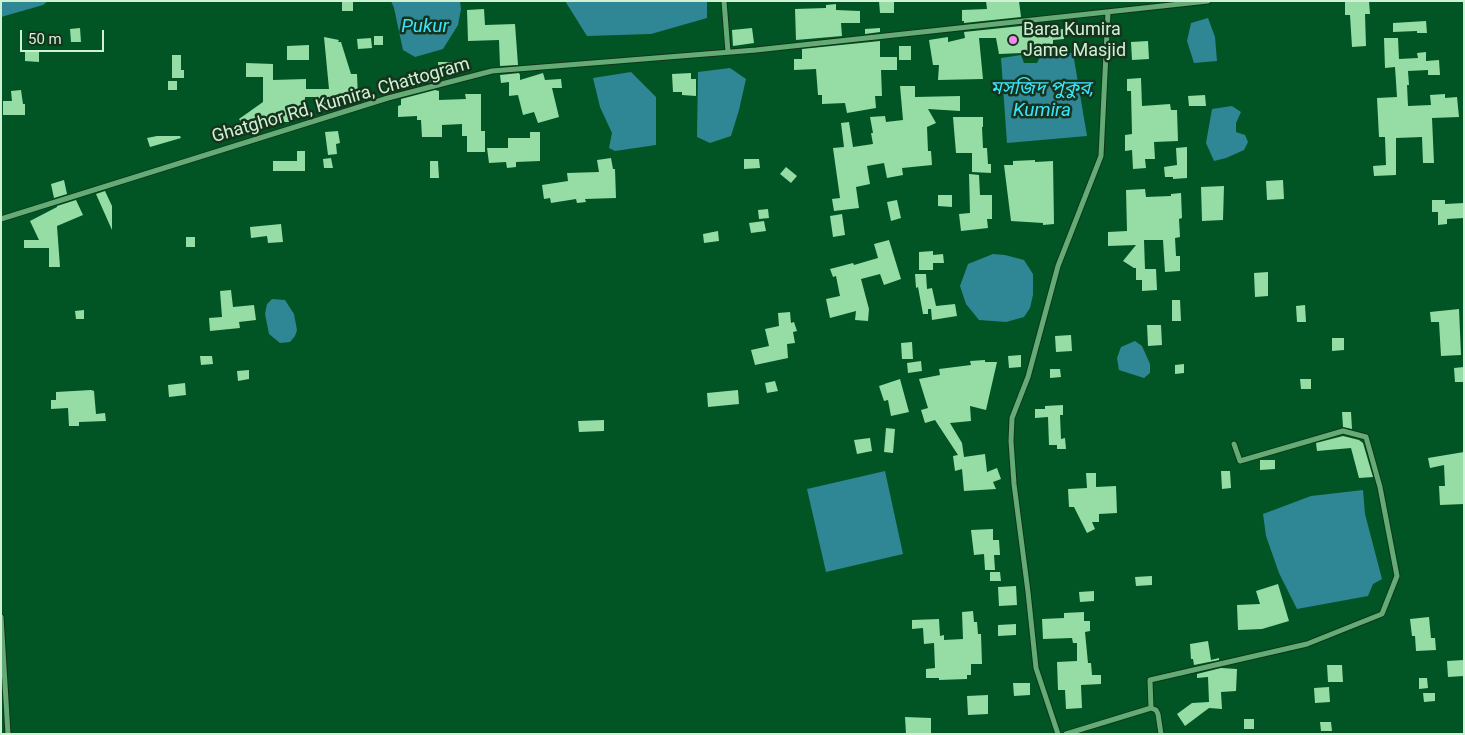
<!DOCTYPE html>
<meta charset="utf-8">
<style>
body{margin:0}
#map{position:relative;width:1465px;height:735px;overflow:hidden;background:#015524;font-family:Roboto,sans-serif}
canvas{display:block}
.frame{position:absolute;inset:0;border:2px solid #cff2d4;pointer-events:none}
.scale{position:absolute;left:20px;top:30px;width:84px;height:22px;box-sizing:border-box;border:2px solid #cff2d4;border-top:0;padding-left:6px;font-size:15px;line-height:18px;white-space:nowrap;color:#cff2d4;-webkit-text-stroke:4px #16341d;paint-order:stroke}
</style>
<div id="map">
<canvas width="1465" height="735"></canvas>
<div class="frame"></div>
<div class="scale">50 m</div>
</div>
<script>
const ctx = document.querySelector('canvas').getContext('2d');
ctx.lineJoin = 'round';
function fillPath(path, color) {
  ctx.fillStyle = color;
  ctx.fill(path, 'evenodd');
}
function toPath(rows) {
  const path = new Path2D();
  for (const r of rows) {
    path.moveTo(r[0], r[1]);
    for (let i = 2; i < r.length; i += 2) path.lineTo(r[i], r[i + 1]);
  }
  return path;
}
function trace(path, color, width, dash) {
  ctx.strokeStyle = color;
  ctx.lineWidth = width;
  ctx.lineCap = dash ? 'butt' : 'round';
  ctx.setLineDash(dash || []);
  ctx.stroke(path);
}
function write(font, color, halo, rows, align = 'center') {
  ctx.font = font + ' Roboto,"Noto Sans Bengali",sans-serif';
  ctx.lineWidth = 5;
  ctx.setLineDash([]);
  ctx.textBaseline = 'middle';
  ctx.strokeStyle = halo;
  ctx.fillStyle = color;
  for (const [text, x, y, turn = 0] of rows) {
    ctx.save();
    ctx.translate(x, y);
    ctx.rotate((+turn || 0) * Math.PI / 180);
    ctx.textAlign = isNaN(turn) ? turn : align;
    if (halo) ctx.strokeText(text, 0, 0);
    ctx.fillText(text, 0, 0);
    ctx.restore();
  }
}
const water = toPath([
 [1,1,48,1,43,5,1,17],
 [391,1,460,1,461,9,458,25,443,49,415,57,403,50,394,8],
 [565,1,707,1,707,18,651,34,587,36],
 [1208,18,1215,37,1217,61,1194,63,1187,41,1191,23],
 [1073,53,1087,136,1007,143,1001,58,1021,55,1024,63,1037,63,1041,55],
 [730,68,746,79,739,110,731,136,710,143,697,137,698,72],
 [631,72,656,97,656,145,615,151,609,148,612,133,600,107,593,78],
 [1232,106,1241,112,1236,123,1236,132,1245,135,1248,142,1244,150,1226,158,1214,161,1206,143,1212,109],
 [993,254,1005,255,1024,260,1033,274,1033,295,1030,308,1024,317,1006,322,979,320,966,304,960,286,968,264],
 [272,299,285,300,294,314,297,330,295,336,290,342,280,343,269,334,265,314,267,304],
 [1135,341,1142,346,1150,364,1150,373,1144,378,1119,370,1117,358,1121,347],
 [885,471,903,554,826,572,807,489],
 [1363,490,1365,514,1382,579,1373,584,1368,596,1297,609,1279,573,1266,536,1263,514,1311,496]
]);
const building = toPath([
 [342,1,353,1,353,11,342,11],
 [879,1,894,1,894,13,880,13],
 [986,1,1019,1,1021,17,964,23,964,21,962,21,962,10,987,9],
 [1345,1,1369,1,1370,14,1365,14,1366,46,1352,47,1350,15,1345,15],
 [836,4,836,10,860,11,860,23,841,23,842,36,796,40,795,9,826,8,826,5],
 [484,9,485,25,515,24,518,65,500,66,499,40,468,41,467,10],
 [1426,21,1427,33,1417,33,1417,31,1393,32,1393,23],
 [1040,24,1041,31,1063,29,1064,39,1053,40,1053,53,1045,53,1045,52,999,54,996,38,979,38,983,79,938,80,939,65,933,65,929,40,948,37,948,42,965,38,964,32],
 [80,28,81,42,71,42,70,29],
 [752,28,754,43,733,46,732,30],
 [880,28,880,32,865,34,865,29],
 [374,36,383,36,383,45,374,45],
 [324,37,339,40,338,42,341,42,351,74,357,74,358,97,339,97,339,106,316,105,315,97,305,97,305,113,291,114,291,122,265,122,249,133,239,119,263,102,263,77,246,77,246,63,273,64,273,80,306,79,306,89,329,89],
 [371,38,372,48,358,49,357,39],
 [1384,38,1398,38,1399,59,1418,58,1417,53,1426,52,1426,61,1439,60,1440,75,1428,75,1428,70,1408,71,1409,85,1407,85,1408,106,1431,105,1430,95,1445,94,1445,98,1457,97,1459,117,1432,118,1434,163,1423,163,1422,137,1396,138,1396,175,1374,176,1373,166,1386,165,1385,137,1379,137,1377,98,1397,97,1395,67,1385,68],
 [880,41,880,57,897,57,897,70,881,70,882,96,875,96,876,108,847,113,845,103,822,104,822,95,818,95,816,69,794,70,794,59,802,59,802,49],
 [1148,41,1149,59,1132,60,1131,42],
 [309,45,309,60,287,60,287,46],
 [899,46,911,46,911,60,899,60],
 [25,51,39,51,39,62,25,61],
 [172,55,181,55,181,70,184,70,184,78,172,78],
 [438,62,456,62,456,71,439,72],
 [422,70,434,70,434,81,401,90,400,78,422,78],
 [519,73,520,75,520,80,543,73,545,80,561,79,562,88,552,88,559,117,538,123,534,112,523,115,518,95,509,96,509,82,501,83,500,75],
 [691,73,691,79,696,79,696,96,682,95,682,92,673,92,672,74],
 [1141,78,1142,106,1170,104,1171,110,1177,110,1178,141,1154,142,1155,159,1145,159,1146,168,1133,169,1132,150,1125,151,1125,135,1132,134,1131,91,1127,91,1127,79],
 [168,81,177,81,177,90,168,90],
 [900,86,915,86,915,97,960,96,960,111,928,109,936,123,927,127,928,151,931,151,932,165,902,168,903,175,887,178,884,163,867,166,870,184,856,187,859,208,834,211,832,199,840,198,833,148,844,147,841,123,849,122,853,147,873,144,871,133,873,133,870,117,885,116,886,122,903,120],
 [21,90,23,104,25,104,25,115,3,115,3,101,12,101,11,91],
 [435,90,439,91,439,100,466,99,465,94,481,94,481,131,485,131,485,152,467,152,467,136,462,136,462,124,442,125,442,137,422,137,421,120,417,120,417,116,398,117,398,106,401,105,401,99],
 [1205,95,1206,106,1189,106,1188,96],
 [953,117,983,117,983,127,982,127,983,148,987,148,988,164,991,164,991,173,972,172,972,153,956,153],
 [338,131,340,143,336,144,337,154,328,155,325,132],
 [530,132,540,132,540,161,516,162,516,167,507,168,506,162,489,163,487,148,508,148,508,138,530,138],
 [157,136,180,136,181,138,150,147,147,138],
 [1187,147,1187,178,1173,179,1173,177,1165,177,1164,167,1177,165,1176,148],
 [297,151,305,151,305,171,273,171,273,161,297,161],
 [331,158,333,168,324,168,323,159],
 [611,158,613,169,615,169,616,198,585,199,586,202,577,203,576,199,551,203,550,198,544,199,542,185,568,181,567,173,599,172,597,160],
 [744,159,759,159,760,168,744,169],
 [1035,160,1035,162,1053,161,1054,224,1043,225,1043,223,1011,221,1004,165,1013,165,1013,161],
 [430,161,438,161,439,178,430,178],
 [786,167,797,176,791,183,780,174],
 [969,174,979,175,980,195,992,195,992,219,987,219,988,228,961,231,959,214,970,213],
 [64,180,67,194,54,198,51,184],
 [1283,180,1284,199,1267,200,1266,181],
 [1224,186,1223,220,1202,221,1201,187],
 [1145,189,1146,197,1171,196,1171,194,1181,193,1182,218,1179,219,1180,237,1175,238,1176,256,1180,256,1180,271,1165,272,1163,240,1144,240,1145,269,1156,269,1157,290,1142,291,1142,280,1136,280,1136,268,1134,268,1123,261,1136,245,1108,246,1108,232,1127,231,1126,190],
 [105,191,112,206,112,230,96,194],
 [938,195,952,195,952,207,938,206],
 [76,200,83,215,57,226,60,267,49,267,49,248,24,248,24,240,39,240,30,221,57,207,57,206],
 [897,200,901,218,891,221,887,202],
 [1432,200,1445,200,1445,204,1464,203,1464,218,1447,219,1447,224,1438,225,1438,212,1432,212],
 [768,209,769,218,759,219,758,210],
 [842,214,845,235,833,237,830,216],
 [764,221,766,231,751,233,749,223],
 [281,224,283,242,268,243,267,236,251,238,250,227],
 [718,231,719,241,704,243,703,234],
 [186,237,195,237,195,247,186,247],
 [889,240,901,279,884,285,880,274,861,279,869,309,868,321,855,320,856,311,830,318,826,299,840,296,836,276,833,277,830,269,853,263,854,265,878,258,874,244],
 [933,251,933,255,943,254,944,263,933,263,933,270,919,270,919,252],
 [1268,272,1268,296,1255,297,1254,273],
 [915,274,926,274,927,289,932,288,936,306,955,304,957,316,932,320,931,309,928,309,928,314,923,314,918,287,916,288],
 [231,290,233,307,254,305,256,320,239,322,240,328,210,331,209,318,222,317,220,291],
 [1172,300,1180,300,1181,321,1172,321],
 [1305,305,1306,322,1297,322,1296,306],
 [1459,309,1461,355,1441,356,1439,322,1431,322,1430,312],
 [84,310,84,319,76,319,75,311],
 [790,312,791,323,794,322,797,331,793,332,795,343,787,344,788,358,755,365,751,350,769,346,765,329,779,326,778,313],
 [1147,325,1161,325,1162,345,1148,346],
 [1071,335,1072,351,1056,352,1055,336],
 [1332,338,1344,338,1344,350,1332,351],
 [912,342,913,359,902,359,901,343],
 [1021,355,1021,367,1009,368,1008,356],
 [200,356,212,356,213,364,201,365],
 [985,360,985,362,997,362,986,410,970,406,971,421,950,423,962,443,964,457,985,454,987,472,997,468,1001,479,993,482,996,489,964,491,962,469,955,471,953,456,958,455,935,420,925,423,921,410,928,408,919,379,940,375,939,369,971,365,970,361],
 [921,361,922,371,908,373,907,363],
 [1184,364,1184,373,1175,374,1175,365],
 [1464,367,1464,382,1455,382,1454,368],
 [1050,369,1060,369,1061,377,1050,378],
 [249,370,249,379,238,381,237,371],
 [900,379,909,412,891,416,888,400,884,401,879,386],
 [1300,379,1311,379,1311,389,1301,389],
 [775,381,778,391,767,393,765,383],
 [185,383,186,395,169,397,168,385],
 [91,390,94,391,96,414,105,413,106,421,79,422,79,426,69,426,68,408,51,409,51,400,56,400,56,392],
 [738,390,739,404,708,407,707,393],
 [1063,405,1063,415,1060,415,1061,439,1065,438,1066,449,1057,449,1057,445,1049,445,1048,417,1035,418,1035,409,1045,409,1045,406],
 [1342,412,1351,412,1352,429,1343,427],
 [604,420,604,431,579,432,578,421],
 [886,428,895,429,893,453,884,452],
 [1343,436,1359,440,1363,443,1373,477,1359,478,1351,448,1317,451,1316,443],
 [870,438,872,451,857,454,854,440],
 [1464,452,1464,504,1440,505,1439,486,1445,486,1444,465,1430,468,1428,458],
 [1260,460,1275,460,1275,469,1260,470],
 [1221,471,1230,471,1231,488,1222,489],
 [1086,473,1096,473,1096,487,1116,486,1117,513,1099,514,1099,522,1092,522,1095,529,1087,533,1074,507,1069,507,1068,489,1087,488],
 [993,529,993,540,999,540,1000,555,994,555,995,570,985,570,984,554,974,555,971,530],
 [990,572,1000,572,1001,581,990,581],
 [1152,576,1152,585,1136,586,1135,577],
 [1278,584,1289,621,1262,629,1238,630,1237,605,1260,604,1256,591],
 [1016,586,1017,605,999,606,998,587],
 [1094,591,1094,601,1080,602,1079,592],
 [973,611,974,622,977,622,978,634,981,634,982,664,971,664,971,675,967,675,967,679,939,680,939,678,926,678,926,669,935,668,934,643,924,644,923,628,912,629,912,620,939,619,940,636,944,635,944,640,963,639,962,612],
 [1084,612,1084,621,1090,621,1090,631,1085,632,1088,663,1091,663,1092,675,1101,675,1101,684,1081,685,1082,708,1066,709,1065,690,1058,690,1057,662,1077,661,1077,643,1073,643,1072,638,1043,639,1042,619,1064,618,1064,613],
 [1429,617,1431,638,1435,638,1436,650,1416,651,1415,636,1412,636,1410,619],
 [1016,624,1016,635,998,636,998,625],
 [1208,641,1211,660,1219,658,1219,660,1194,665,1193,659,1191,659,1190,644],
 [1464,660,1464,676,1448,677,1447,661],
 [1327,665,1342,665,1343,682,1328,682],
 [1221,668,1237,669,1236,691,1221,692,1222,709,1209,708,1185,726,1177,714,1192,703,1209,702,1208,677,1197,678,1197,674],
 [1419,678,1427,678,1428,688,1419,689],
 [1013,683,1030,683,1030,695,1014,696],
 [1329,687,1330,702,1315,703,1314,688],
 [1423,693,1435,693,1435,701,1424,702],
 [988,695,988,714,968,715,967,696],
 [905,717,931,718,931,733,906,734],
 [1244,719,1254,719,1254,729,1244,729],
 [1320,722,1331,722,1332,731,1321,731]
]);
const minor = toPath([
 [724,1,728,52],
 [1,219,388,98,492,71,756,50,1208,1],
 [1,617,8,734],
 [1151,708,1150,680,1307,644,1382,614,1397,576,1380,487,1366,437,1343,431,1240,461,1234,444],
 [1058,734,1036,668,1028,592,1014,484,1011,441,1012,418,1028,377,1058,266,1101,156,1108,12],
 [1066,734,1151,708,1156,710,1158,714,1161,734]
]);
const markers = [
 [1013,40,5,"#f689ed"]
];
const poiNames = [
 ["Bara Kumira",1023,30],
 ["Jame Masjid",1023,51]
];
const streetNames = [
 ["Ghatghor Rd, Kumira, Chattogram",341,101,-16]
];
const waterNames = [
 ["Pukur",425,27],
 ["মসজিদ পুকুর,",1042,89],
 ["Kumira",1042,111]
];
fillPath(water, '#2f8694');
fillPath(building, '#95dda4');
trace(minor, '#0f351a', 7);
trace(minor, '#65ab75', 5);
for (const [x, y, r, color] of markers) {
  const dot = new Path2D();
  dot.arc(x, y, r, 0, 2 * Math.PI);
  ctx.fillStyle = color;
  ctx.fill(dot);
  trace(dot, '#16341d', 2);
}
write('18px', '#cff2d4', '#16341d', poiNames, 'left');
write('18px', '#cff2d4', '#16341d', streetNames);
write('italic 19px', '#3be4fd', '#16341d', waterNames);
</script>
